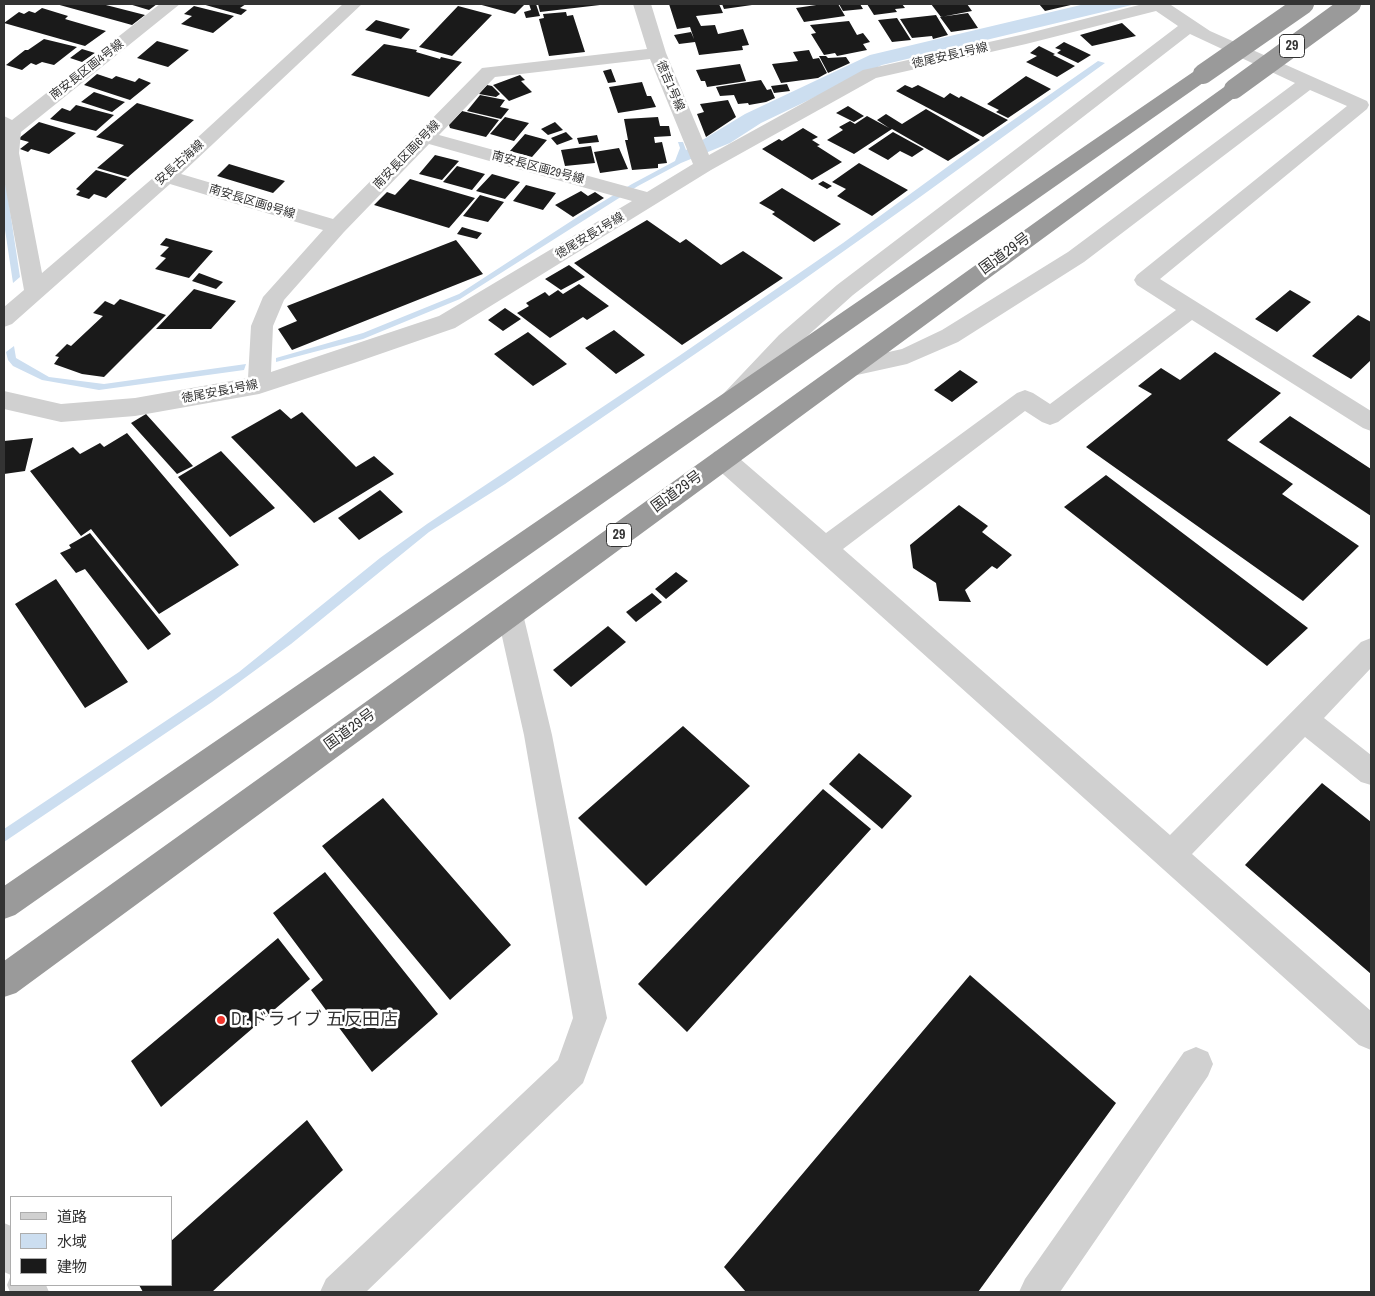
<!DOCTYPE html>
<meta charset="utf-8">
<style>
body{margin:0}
#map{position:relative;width:1375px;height:1296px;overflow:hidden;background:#fff;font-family:"Archivo Narrow","Noto Sans JP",sans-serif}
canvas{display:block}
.frame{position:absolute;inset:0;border:5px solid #333;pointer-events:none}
.legend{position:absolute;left:10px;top:1196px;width:162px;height:90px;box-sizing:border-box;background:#fff;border:1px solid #adadad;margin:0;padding:6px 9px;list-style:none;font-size:15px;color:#333}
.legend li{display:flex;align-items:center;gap:10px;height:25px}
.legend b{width:25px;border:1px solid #adadad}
</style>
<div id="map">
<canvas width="1375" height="1296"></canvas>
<div class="frame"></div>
<ul class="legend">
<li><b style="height:6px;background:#d0d0d0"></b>道路</li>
<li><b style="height:14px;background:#ccdef0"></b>水域</li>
<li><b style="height:14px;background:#1a1a1a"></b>建物</li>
</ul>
</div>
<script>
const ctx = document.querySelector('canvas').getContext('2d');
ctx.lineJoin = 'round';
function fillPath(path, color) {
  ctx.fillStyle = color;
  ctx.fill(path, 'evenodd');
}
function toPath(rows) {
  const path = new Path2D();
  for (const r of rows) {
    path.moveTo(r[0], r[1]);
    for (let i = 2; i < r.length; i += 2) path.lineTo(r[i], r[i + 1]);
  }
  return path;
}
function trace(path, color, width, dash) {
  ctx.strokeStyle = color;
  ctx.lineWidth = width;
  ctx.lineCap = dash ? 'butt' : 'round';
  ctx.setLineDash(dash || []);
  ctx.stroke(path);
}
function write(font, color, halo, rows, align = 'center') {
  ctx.font = font + ' "Archivo Narrow","Noto Sans JP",sans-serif';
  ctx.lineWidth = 5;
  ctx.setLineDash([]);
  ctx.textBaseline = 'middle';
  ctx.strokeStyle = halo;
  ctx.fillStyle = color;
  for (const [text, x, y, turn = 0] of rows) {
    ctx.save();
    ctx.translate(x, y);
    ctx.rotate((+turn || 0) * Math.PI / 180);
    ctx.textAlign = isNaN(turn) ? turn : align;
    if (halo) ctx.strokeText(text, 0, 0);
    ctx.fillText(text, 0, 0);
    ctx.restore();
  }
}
const water = toPath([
 [1085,4,1136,4,882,65,761,123,730,143,681,163,638,186,460,299,363,339,276,362,276,358,363,333,459,294,579,216,632,184,675,161,680,148,678,142,683,142,686,150,745,114,870,55],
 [1098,61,1105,63,920,197,796,285,505,484,429,532,291,644,212,702,4,842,4,829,239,672,380,558,427,524,679,356,843,243,976,146],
 [4,171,20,277,13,283,4,223],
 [14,346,16,358,49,377,104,384,246,364,244,370,99,390,42,380,13,366,8,360,6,352]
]);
const building = toPath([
 [56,4,102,4,145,15,132,25],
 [129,4,157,4,149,10],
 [202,4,246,4,240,8,247,10,241,15],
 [478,4,525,4,515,14],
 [529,4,536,4,540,16,526,18,524,12,531,10],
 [538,4,600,4,600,5,540,12],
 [669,4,719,4,723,13,696,16,701,26,715,25,718,34,743,29,749,45,742,46,743,50,699,55,695,42,679,44,674,35,691,32,694,39,690,27,677,29],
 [722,4,752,4,752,5,724,9],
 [823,4,838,4,845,16,804,22,796,8],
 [839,4,860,4,863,9,843,11],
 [867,4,902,4,905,8,895,9,897,12,874,15],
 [931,4,967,4,972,11,941,17],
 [1039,4,1075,4,1045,11],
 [194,6,234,16,213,33,181,24,192,16,184,14],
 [458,6,492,15,452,56,419,47],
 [42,8,68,16,65,19,106,31,85,46,4,23,19,12,24,14,29,11,35,13],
 [566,12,567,16,573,15,585,52,549,56,539,19,544,18,543,14],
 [968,13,978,28,951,32,940,17],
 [936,15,948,35,933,39,932,36,912,38,900,19],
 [897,18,911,40,892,42,878,20],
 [376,20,410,29,401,39,365,30],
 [849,21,857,35,863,33,870,42,863,44,867,50,837,56,835,53,824,55,811,34,816,33,810,25],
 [1122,23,1136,36,1092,46,1080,35],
 [44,39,77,47,54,65,42,62,36,65,31,63,22,70,6,65,25,50,28,50],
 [157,41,189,50,168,67,137,58],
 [1064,42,1091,55,1078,63,1057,53,1061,50,1055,48],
 [384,44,417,50,416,52,440,59,441,57,462,62,429,97,351,75],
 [1039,46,1055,54,1053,55,1075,66,1057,77,1026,62,1037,56,1030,53],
 [82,49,95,53,82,62,70,58],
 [809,50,813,59,819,58,827,73,818,78,781,83,772,64,798,61,793,52],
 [819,56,826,56,828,58,846,57,850,63,828,73],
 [740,64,746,81,707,87,705,81,701,81,696,70],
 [611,69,616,82,608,83,603,71],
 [97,74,112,79,116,76,135,82,139,78,151,83,130,100,84,85],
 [520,75,525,80,521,81,532,92,509,101,493,85],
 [1026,76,1051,89,1008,118,996,112,999,110,987,104],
 [761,80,767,90,771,89,775,98,766,102,749,105,748,103,738,104,734,95,720,96,716,87],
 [642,82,647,96,651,96,656,107,618,113,609,87],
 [787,84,790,91,774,93,771,86],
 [487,85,492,86,500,94,496,97,479,94],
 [905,85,912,88,918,85,944,98,950,93,959,98,961,96,1008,120,983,137,896,91],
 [94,92,125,102,112,112,81,102],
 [480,95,505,100,500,107,509,109,501,119,467,111],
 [728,100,736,117,706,137,697,114,704,112,700,104],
 [137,103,194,120,128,177,97,168,124,145,96,137],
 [76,105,114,115,96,131,50,119,62,108,70,111],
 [848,106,864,116,854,122,836,113],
 [926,109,980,140,948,161,892,129,854,154,827,140,843,130,839,127,850,121,855,124,867,116,889,128,877,120,886,114,902,124],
 [462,111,499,120,486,137,450,128,449,125],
 [505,117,529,123,514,141,490,134],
 [658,117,660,126,669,126,671,136,654,137,655,143,662,142,667,163,658,164,658,168,632,170,625,140,628,140,624,119],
 [39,122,76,133,49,154,31,149,28,152,20,149,29,142,18,139],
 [555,122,563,130,548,135,541,129],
 [803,128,818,137,812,140,820,145,817,146,842,162,812,180,762,149,779,139,782,141],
 [566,132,573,139,557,145,551,138],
 [893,132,924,149,912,157,900,151,888,160,868,149],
 [525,134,547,140,532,157,510,151],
 [597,135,599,142,579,144,577,138],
 [591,146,595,163,565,166,561,150],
 [619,148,628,169,600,173,594,152],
 [435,155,459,161,442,180,419,174],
 [859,163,908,190,872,216,837,196,846,189,832,182],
 [229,164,285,181,273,193,217,176],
 [457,166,485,174,472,190,443,182],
 [96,170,127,179,106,198,94,194,89,199,76,195,80,191,76,189],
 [492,174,520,182,505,199,476,191],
 [410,179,475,198,449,228,374,205,387,192,395,195],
 [823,181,832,186,827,189,818,184],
 [526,185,556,193,543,210,513,201],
 [782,188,841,224,814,242,772,214,775,212,759,203],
 [581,191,588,196,595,192,604,198,573,217,555,205],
 [480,195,504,202,488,222,463,216],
 [647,220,680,243,686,239,721,265,743,251,783,278,682,345,574,263],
 [462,227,482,233,477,239,457,234],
 [166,238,213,251,189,278,155,269,166,258,160,256,169,247,160,245],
 [456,240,483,274,292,350,278,329,297,321,287,306],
 [569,265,585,277,561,290,545,279],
 [199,273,223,282,216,289,192,281],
 [579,284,609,306,587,320,583,317,550,338,517,313,529,306,526,303,545,292,549,296,558,290,563,294],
 [194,289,236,301,211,329,156,329],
 [1290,290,1311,302,1277,332,1255,319],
 [120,299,166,315,104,377,82,374,54,364,59,357,55,356,67,344,71,346,103,316,93,313,105,301,114,305],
 [505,308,521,319,503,331,488,320],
 [1358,315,1371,322,1371,360,1351,379,1312,356],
 [614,330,645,355,616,374,585,348],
 [528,332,567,364,533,386,494,354],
 [1215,352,1281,393,1227,440,1293,484,1282,494,1359,546,1303,601,1086,447,1152,394,1138,386,1161,368,1180,380],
 [960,370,978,382,952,402,934,390],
 [280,409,291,419,302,412,356,467,374,456,394,474,314,523,231,437],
 [146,414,193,466,177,474,131,423],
 [1290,416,1371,469,1371,516,1259,442],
 [127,433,239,565,159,614,91,529,81,536,30,471,73,447,80,454,100,443,104,447],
 [33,438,25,471,4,474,4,441],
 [221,451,275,508,230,537,178,477],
 [1106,475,1308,628,1267,666,1064,507],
 [380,490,403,512,359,540,338,518],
 [959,505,988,526,982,532,1012,555,997,569,992,566,965,590,971,602,939,601,936,583,913,568,910,545],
 [90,533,171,634,148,650,85,569,76,573,60,553,71,548,69,545],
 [676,572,688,581,666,599,655,589],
 [56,579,128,682,85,708,15,604],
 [652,593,662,602,636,622,626,612],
 [608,626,626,642,571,687,553,670],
 [683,726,750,786,646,886,578,818],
 [859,753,912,796,882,829,829,784],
 [1322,783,1371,822,1371,974,1245,865],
 [823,789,871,829,687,1032,638,984],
 [383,798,511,945,450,1000,322,846],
 [325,872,438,1014,372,1072,311,990,323,980,273,913],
 [278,938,310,979,161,1107,131,1061],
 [970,975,1116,1103,978,1292,746,1292,724,1267],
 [307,1120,343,1170,212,1292,143,1292,139,1285,171,1285,171,1241]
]);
const minor = toPath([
 [160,4,180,4,21,132,19,153,42,273,160,172,343,4,362,4,181,174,333,219,482,68,647,49,633,4,651,4,666,53,709,155,863,70,1025,34,1143,4,1172,4,1171,5,1210,31,1367,101,1369,105,1367,109,1160,279,1371,411,1371,431,1363,428,1192,320,1058,422,1050,425,1042,422,1025,411,843,549,1170,835,1361,642,1371,638,1371,668,1324,718,1371,755,1371,785,1361,782,1305,737,1192,854,1371,1011,1371,1050,1359,1045,714,466,711,459,714,452,723,450,732,452,826,533,1017,393,1025,390,1033,393,1050,404,1176,310,1137,285,1134,280,1137,275,1347,106,1310,90,1084,262,958,342,907,364,848,377,840,375,836,369,840,363,902,349,942,330,1068,252,1295,83,1190,34,853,295,795,347,740,405,732,408,724,405,720,399,724,393,779,335,837,285,1178,26,1156,11,1026,44,876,78,711,170,455,328,354,363,259,394,135,416,61,422,4,409,4,391,61,404,135,398,248,378,251,326,263,297,323,230,170,184,12,324,4,327,4,307,24,290,4,179,4,116,12,120,160,4],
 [650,59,693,164,647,192,439,135,495,77,650,59],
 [429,144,632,201,439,316,271,372,273,326,284,300,344,232,429,144],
 [510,603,520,606,523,614,552,735,607,1018,583,1083,366,1292,320,1292,326,1279,558,1060,573,1018,524,735,497,614,500,606,510,603],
 [1196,1047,1208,1052,1213,1064,1208,1076,1060,1292,1019,1292,1025,1279,1184,1052,1196,1047],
 [4,1223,11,1226,11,1275,4,1272,4,1223],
 [11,1275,11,1285,46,1285,49,1292,10,1292,7,1285,11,1275]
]);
const highway = toPath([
 [1203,68,1210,70,1212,74,1210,78,15,915,4,919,4,886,1196,70,1203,68],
 [1234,83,1241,85,1243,89,1241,93,16,993,4,997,4,961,1227,85,1234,83]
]);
const highwayBridge = toPath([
 [1203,74,1304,4],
 [1234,89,1351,4]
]);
const markers = [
 [221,1020,5,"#f2362d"]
];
const farStreetnames = [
 ["徳尾安長1号線",950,56,-13],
 ["南安長区画4号線",87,70,-38],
 ["徳吉1号線",670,86,67],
 ["南安長区画6号線",407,155,-46],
 ["安長古海線",180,163,-42],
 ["南安長区画29号線",538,168,15],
 ["南安長区画9号線",252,202,17],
 ["徳尾安長1号線",590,236,-31],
 ["徳尾安長1号線",220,392,-11]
];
const shields = [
 [1292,46,25],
 [619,535,25]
];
const shieldNames = [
 ["29",1292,46],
 ["29",619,535]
];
const streetNames = [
 ["国道29号",1005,254,-36],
 ["国道29号",677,492,-36],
 ["国道29号",350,730,-36]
];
const nearPoinames = [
 ["Dr.ドライブ 五反田店",231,1020]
];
fillPath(water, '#ccdef0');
fillPath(building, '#1a1a1a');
fillPath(minor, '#d0d0d0');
fillPath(highway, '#9a9a9a');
trace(highwayBridge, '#9a9a9a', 20);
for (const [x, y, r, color] of markers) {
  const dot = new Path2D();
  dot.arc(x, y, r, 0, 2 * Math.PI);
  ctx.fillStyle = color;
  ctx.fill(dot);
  trace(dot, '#fff', 2);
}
write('12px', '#333', '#fff', farStreetnames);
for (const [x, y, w] of shields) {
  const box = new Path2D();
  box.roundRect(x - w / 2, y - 11.5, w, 23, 4);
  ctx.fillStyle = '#fff';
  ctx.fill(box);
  trace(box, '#333', 1);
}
write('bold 14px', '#333', null, shieldNames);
write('15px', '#333', '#fff', streetNames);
write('18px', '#333', '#fff', nearPoinames, 'left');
</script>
